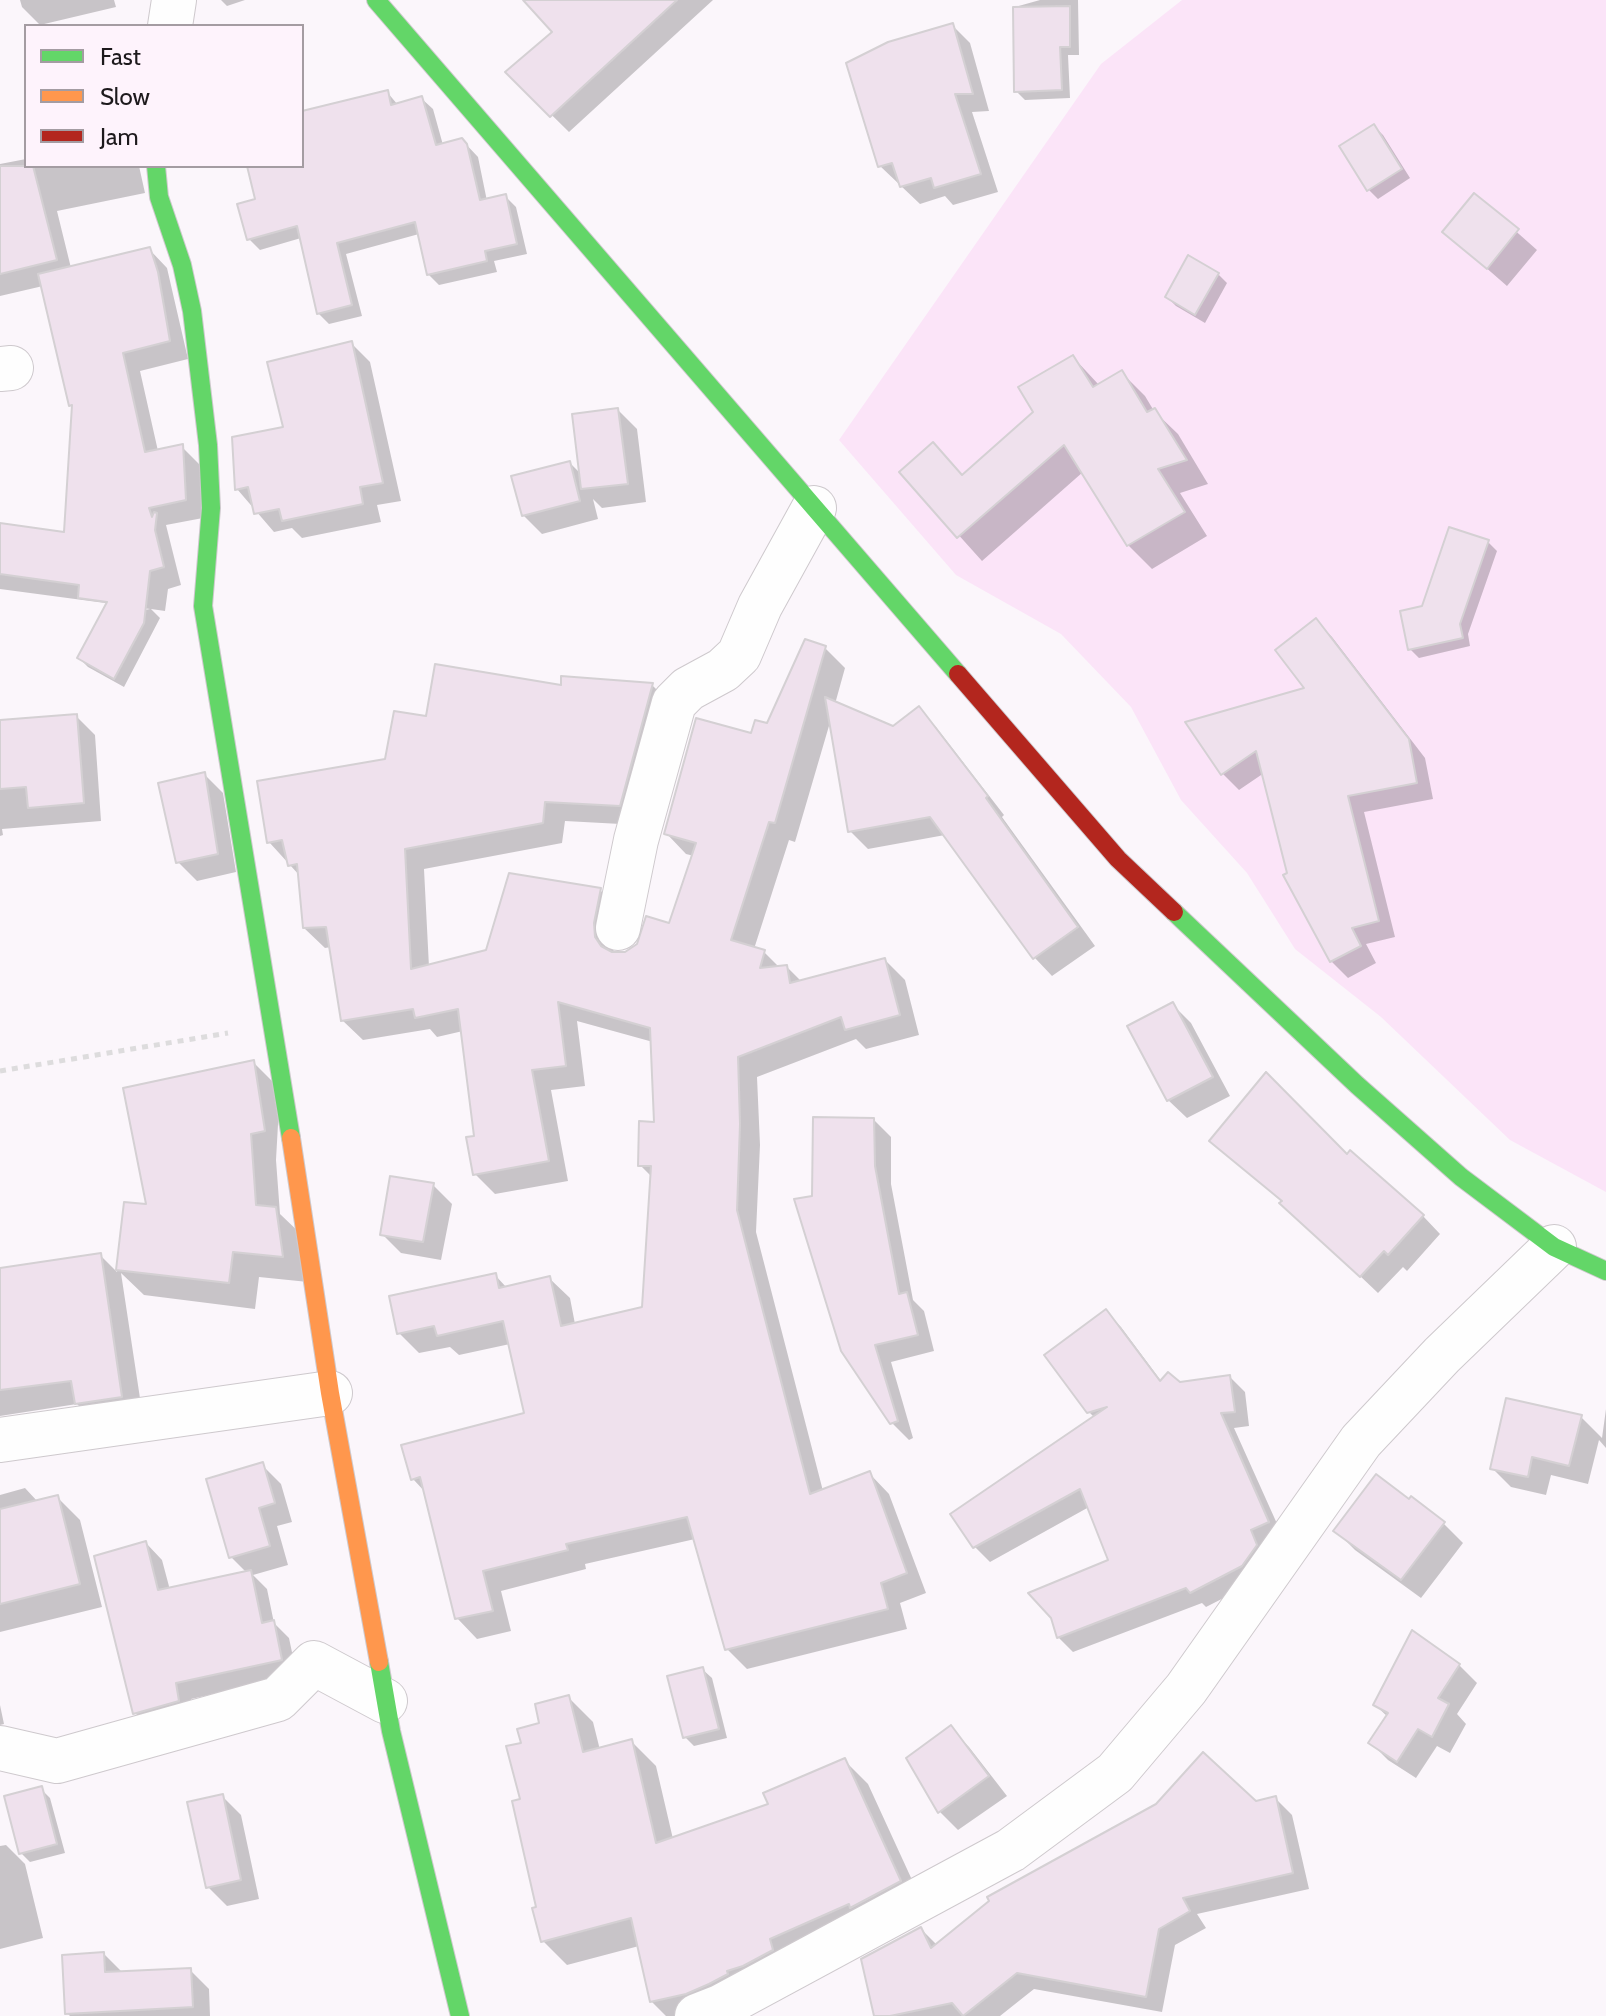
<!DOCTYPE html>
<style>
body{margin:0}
#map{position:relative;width:1606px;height:2016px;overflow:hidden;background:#fbf6fb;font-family:Cabin,sans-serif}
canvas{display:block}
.legend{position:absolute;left:24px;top:24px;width:280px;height:144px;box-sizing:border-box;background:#fef3fc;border:2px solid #a49ca2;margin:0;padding:10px 14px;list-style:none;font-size:24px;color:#1d191c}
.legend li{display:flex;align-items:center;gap:16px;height:40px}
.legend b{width:40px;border:2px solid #a49ca2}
</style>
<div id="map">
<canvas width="1606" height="2016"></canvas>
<ul class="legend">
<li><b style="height:10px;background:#63d668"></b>Fast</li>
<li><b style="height:10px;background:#ff974d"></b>Slow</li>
<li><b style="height:10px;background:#b3261e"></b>Jam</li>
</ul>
</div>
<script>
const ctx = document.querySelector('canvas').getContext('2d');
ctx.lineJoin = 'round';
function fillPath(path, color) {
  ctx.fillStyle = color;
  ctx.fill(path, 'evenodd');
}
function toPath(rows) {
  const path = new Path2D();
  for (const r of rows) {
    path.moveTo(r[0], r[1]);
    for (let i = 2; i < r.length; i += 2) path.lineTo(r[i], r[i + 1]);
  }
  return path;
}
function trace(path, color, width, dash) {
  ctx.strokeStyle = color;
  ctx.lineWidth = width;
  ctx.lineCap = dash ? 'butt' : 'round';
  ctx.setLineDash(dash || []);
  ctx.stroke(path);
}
const green = toPath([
 [1182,0,1606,0,1606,1192,1510,1140,1381,1017,1295,949,1247,873,1181,800,1131,707,1061,634,956,575,839,440,1101,64]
]);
const shadow = toPath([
 [20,0,114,0,116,7,40,25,22,7],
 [221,0,245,0,227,6],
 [548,0,713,0,569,132,508,72,555,33],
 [1040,0,1078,0,1079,55,1068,55,1070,98,1025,100,1016,91,1015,7],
 [952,25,970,43,989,111,972,112,998,192,953,205,945,196,920,204,880,166],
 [387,92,398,105,422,99,433,109,443,145,462,140,478,157,487,201,506,197,516,207,527,254,494,261,497,272,439,285,428,274,419,234,346,254,362,316,329,324,318,313,301,238,260,250,249,239,258,200,249,166,302,166,302,124],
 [1374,126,1383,135,1410,178,1378,199,1369,190],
 [26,159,26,166,139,166,145,193,57,211,71,268,149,249,167,268,188,359,140,371,158,451,182,447,200,465,203,518,166,525,181,585,168,589,165,611,151,609,160,618,124,687,88,667,79,658,100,618,150,609,0,589,0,525,66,534,74,408,71,405,43,286,0,296,0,164],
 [1475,195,1537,250,1507,286,1445,232],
 [1218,274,1227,283,1205,323,1176,306,1167,297],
 [351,343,370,362,401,501,377,505,381,522,302,538,292,528,274,532,237,489],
 [1073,357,1099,385,1121,372,1145,396,1154,411,1178,434,1208,484,1180,493,1207,536,1152,569,1128,545,1083,472,982,561,902,472,933,445,963,476,1036,413],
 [618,410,637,429,646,502,602,508,593,499,598,519,542,534,523,515,570,463,581,474],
 [1488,542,1497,551,1468,634,1470,646,1419,658,1410,649,1424,608],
 [1316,621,1332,637,1425,758,1433,799,1364,812,1395,937,1366,944,1376,963,1348,978,1331,961,1289,874,1264,773,1239,790,1223,774,1308,689],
 [825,648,845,668,835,704,893,729,918,709,936,727,1004,815,1002,817,1095,946,1052,976,1035,958,945,835,868,849,850,831,831,719,795,842,789,840,754,949,764,952,780,968,787,967,802,982,885,960,905,980,919,1035,866,1049,856,1039,757,1077,760,1145,756,1232,823,1491,869,1473,889,1494,926,1593,900,1603,907,1629,747,1669,727,1649,695,1539,585,1564,586,1569,501,1591,511,1631,477,1639,457,1618,426,1493,413,1479,527,1414,510,1344,459,1355,450,1347,419,1353,399,1333,495,1275,507,1288,549,1278,570,1298,575,1324,644,1308,652,1177,640,1165,656,1124,653,1042,577,1021,585,1086,551,1090,568,1181,495,1194,475,1174,476,1138,463,1031,437,1037,430,1029,363,1040,342,1020,331,947,325,948,304,928,300,876,269,842,387,761,427,719,562,688,652,685,672,705,639,825,565,821,562,843,424,869,429,967,488,952,600,890,620,910,613,954,626,954,671,926,694,856,686,854,666,833,752,736,768,725],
 [76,716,95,735,101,821,2,829,3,835,0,836,0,722],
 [204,774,223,793,236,872,197,881,178,862],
 [1172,1004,1191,1023,1230,1096,1187,1118,1168,1100],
 [253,1062,280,1089,276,1160,280,1214,302,1235,308,1282,259,1277,255,1309,144,1295,121,1273,143,1418,98,1425,77,1404,0,1416,0,1270,100,1255,117,1272,126,1204,149,1206],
 [874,1120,891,1137,891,1184,913,1300,924,1311,934,1351,891,1362,913,1438,909,1440,892,1423,814,1198],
 [1212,1140,1347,1157,1423,1216,1440,1234,1407,1271,1403,1267,1378,1293,1283,1203],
 [433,1185,452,1204,441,1260,401,1253,382,1234],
 [1106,1312,1121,1327,1162,1382,1180,1384,1230,1377,1245,1392,1249,1426,1234,1428,1283,1537,1257,1581,1206,1607,1202,1603,1073,1652,1058,1637,1110,1561,1089,1507,990,1562,975,1547,1095,1418,1088,1411],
 [1606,1409,1606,1448,1599,1440,1588,1484,1551,1475,1546,1495,1511,1487,1492,1468,1581,1417,1602,1438],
 [262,1465,281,1484,292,1522,277,1526,288,1565,253,1575,267,1589,274,1623,289,1638,297,1676,191,1699,194,1717,151,1729,135,1713,146,1543,162,1560,170,1590,247,1573,231,1557],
 [25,1488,38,1502,57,1497,80,1520,102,1607,0,1632,0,1495],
 [1412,1499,1444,1524,1463,1543,1421,1598,1355,1550,1336,1531],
 [1459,1665,1477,1683,1457,1714,1466,1724,1450,1753,1437,1746,1416,1778,1388,1760,1370,1742,1388,1717,1375,1705],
 [702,1669,712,1678,727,1738,694,1746,685,1737],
 [568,1697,593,1722,600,1750,632,1742,656,1766,673,1839,771,1805,844,1760,868,1784,924,1906,714,2016,666,2016,651,2001,639,1946,567,1965,543,1941,523,1800,523,1744],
 [0,1705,4,1724,0,1725],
 [950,1728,969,1747,1007,1796,958,1830,940,1812],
 [41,1789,50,1798,65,1853,30,1862,21,1853],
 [222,1796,241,1815,259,1899,227,1906,208,1887],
 [1275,1798,1292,1815,1309,1889,1197,1914,1206,1928,1175,1945,1162,2012,1034,1989,1000,2016,876,2016,921,1929,937,1945,1256,1803],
 [6,1845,25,1864,43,1938,0,1949,0,1846],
 [104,1954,123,1973,190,1970,209,1989,210,2016,70,2016,67,2013]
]);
const building = toPath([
 [523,0,677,0,550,117,505,72,552,32,523,0],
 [1070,6,1070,47,1060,47,1062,90,1014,92,1013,7,1070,6],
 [953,23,973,94,955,94,981,174,934,188,931,178,900,187,892,163,878,167,846,63,888,42,953,23],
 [388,90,391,105,422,96,436,145,462,138,467,144,480,200,506,194,517,244,485,251,487,261,427,275,415,222,337,243,352,305,317,314,297,226,247,240,237,204,255,199,247,166,302,166,302,111,388,90],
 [1374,124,1402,169,1367,191,1339,146,1374,124],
 [0,166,33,166,57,260,0,274,0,166],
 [1474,193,1519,229,1487,269,1442,232,1474,193],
 [150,247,158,272,170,341,123,353,145,452,183,444,186,500,149,508,152,517,154,512,157,513,155,530,164,567,150,571,144,623,114,679,77,658,107,602,78,598,79,585,0,574,0,523,64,532,72,405,69,406,38,274,150,247],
 [1188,255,1219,273,1195,315,1165,297,1188,255],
 [352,341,383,483,360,487,363,504,282,521,279,509,254,514,248,487,235,490,232,437,283,427,267,362,352,341],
 [1073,355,1093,387,1122,370,1147,412,1155,408,1187,460,1158,469,1185,512,1127,546,1064,445,957,538,899,472,933,442,962,475,1033,412,1018,387,1073,355],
 [618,408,628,484,581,489,572,414,618,408],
 [570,461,580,501,522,516,511,476,570,461],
 [1449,527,1489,540,1460,624,1463,638,1408,650,1400,611,1422,606,1449,527],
 [1316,618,1409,739,1417,783,1348,796,1379,921,1352,928,1361,946,1330,962,1283,875,1287,873,1256,751,1221,775,1185,722,1304,688,1275,650,1316,618],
 [805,639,826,646,775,823,769,822,731,940,765,950,760,968,787,965,790,983,885,958,900,1015,845,1030,841,1017,738,1057,740,1124,737,1210,810,1494,870,1471,907,1573,881,1583,888,1609,725,1650,687,1517,566,1544,568,1550,483,1571,493,1611,455,1619,420,1477,411,1480,401,1445,524,1413,503,1321,437,1336,434,1326,397,1334,389,1296,496,1273,499,1288,550,1276,561,1326,642,1307,651,1166,638,1166,639,1121,654,1122,650,1028,558,1002,566,1066,532,1070,549,1161,473,1175,466,1137,474,1136,458,1009,415,1018,413,1009,341,1021,326,927,303,928,297,864,288,866,282,840,267,843,257,781,385,759,394,711,426,716,435,664,561,685,561,676,653,683,620,806,545,802,543,823,405,849,411,969,486,950,509,873,601,888,594,923,595,937,601,946,612,952,625,952,637,944,646,916,669,923,696,843,664,834,696,718,751,733,755,720,767,723,805,639],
 [825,697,893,726,919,706,988,796,986,798,1078,927,1033,959,930,817,848,832,825,697],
 [77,714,84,803,28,808,26,787,0,789,0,720,77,714],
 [205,772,218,854,176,863,158,783,205,772],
 [1173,1002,1213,1077,1167,1101,1127,1026,1173,1002],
 [254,1060,265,1131,251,1134,256,1205,276,1207,283,1257,233,1252,229,1283,116,1270,124,1202,146,1204,123,1088,254,1060],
 [1266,1072,1347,1154,1350,1150,1424,1215,1388,1255,1384,1251,1360,1277,1279,1203,1282,1201,1209,1141,1266,1072],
 [813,1117,874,1118,875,1166,899,1294,907,1292,918,1335,875,1345,898,1421,890,1424,841,1351,794,1199,812,1196,813,1117],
 [390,1176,434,1183,423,1242,380,1235,390,1176],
 [101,1253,122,1397,75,1404,71,1381,0,1390,0,1268,101,1253],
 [1106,1309,1160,1381,1168,1372,1180,1382,1230,1375,1235,1412,1221,1413,1269,1522,1251,1530,1257,1545,1242,1566,1190,1593,1186,1588,1057,1638,1051,1618,1028,1593,1108,1560,1080,1489,973,1548,950,1514,1107,1407,1087,1413,1044,1355,1106,1309],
 [1506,1398,1582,1415,1569,1466,1532,1457,1528,1477,1490,1469,1506,1398],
 [263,1462,275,1503,259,1508,270,1546,229,1558,206,1479,263,1462],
 [1376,1474,1409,1499,1411,1496,1445,1522,1401,1580,1333,1531,1376,1474],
 [58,1495,80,1584,0,1604,0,1509,58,1495],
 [146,1541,158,1590,251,1570,262,1623,274,1620,282,1660,176,1683,179,1701,133,1714,94,1556,146,1541],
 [1412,1630,1460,1664,1438,1698,1449,1704,1432,1737,1418,1729,1397,1762,1368,1743,1388,1713,1373,1705,1412,1630],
 [703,1667,719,1729,683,1738,667,1676,703,1667],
 [569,1695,583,1752,632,1739,656,1843,768,1804,763,1793,845,1758,901,1881,850,1908,849,1904,770,1939,773,1950,743,1966,727,1971,728,1974,709,1984,686,1994,650,2002,631,1918,541,1942,532,1908,536,1907,512,1801,520,1799,506,1746,521,1743,517,1729,539,1723,535,1704,569,1695],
 [951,1725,989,1776,938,1813,906,1758,951,1725],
 [1203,1752,1256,1801,1276,1796,1293,1873,1183,1898,1190,1911,1159,1929,1146,1997,1017,1973,963,2016,952,2003,890,2016,874,2016,861,1959,921,1927,931,1948,989,1901,987,1897,1156,1804,1203,1752],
 [42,1786,57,1844,19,1854,4,1796,42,1786],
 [223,1794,241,1880,206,1888,187,1802,223,1794],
 [104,1952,105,1972,191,1968,193,2007,65,2014,62,1955,104,1952]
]);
const path = toPath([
 [0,1071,228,1033]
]);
const street = toPath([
 [170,26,174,0],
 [0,369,11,368],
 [618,928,636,840,674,703,688,689,723,670,739,655,760,606,814,508],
 [0,1440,330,1393],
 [0,1748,57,1761,278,1699,314,1663,385,1701],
 [697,2016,720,2007,1011,1850,1115,1773,1186,1689,1361,1441,1442,1355,1554,1247]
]);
const fast = toPath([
 [376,0,958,674],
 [156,166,159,197,182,265,192,311,208,445,211,508,203,606,291,1138],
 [1174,912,1357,1085,1461,1177,1554,1247,1606,1271],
 [379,1662,391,1731,460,2016]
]);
const slow = toPath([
 [291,1138,330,1393,379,1662]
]);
const jam = toPath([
 [958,674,1118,859,1174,912]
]);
fillPath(green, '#fbe4f8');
fillPath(shadow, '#0003');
fillPath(building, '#efe1ed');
trace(building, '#d4d0d3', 2);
trace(street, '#cec9cd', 46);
trace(fast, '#cec9cd', 20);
trace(slow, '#cec9cd', 20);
trace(jam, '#cec9cd', 20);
trace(path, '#dddcdd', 5, [6, 6]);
trace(street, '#fefefe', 44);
trace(fast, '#63d668', 18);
trace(slow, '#ff974d', 18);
trace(jam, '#b3261e', 18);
</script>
